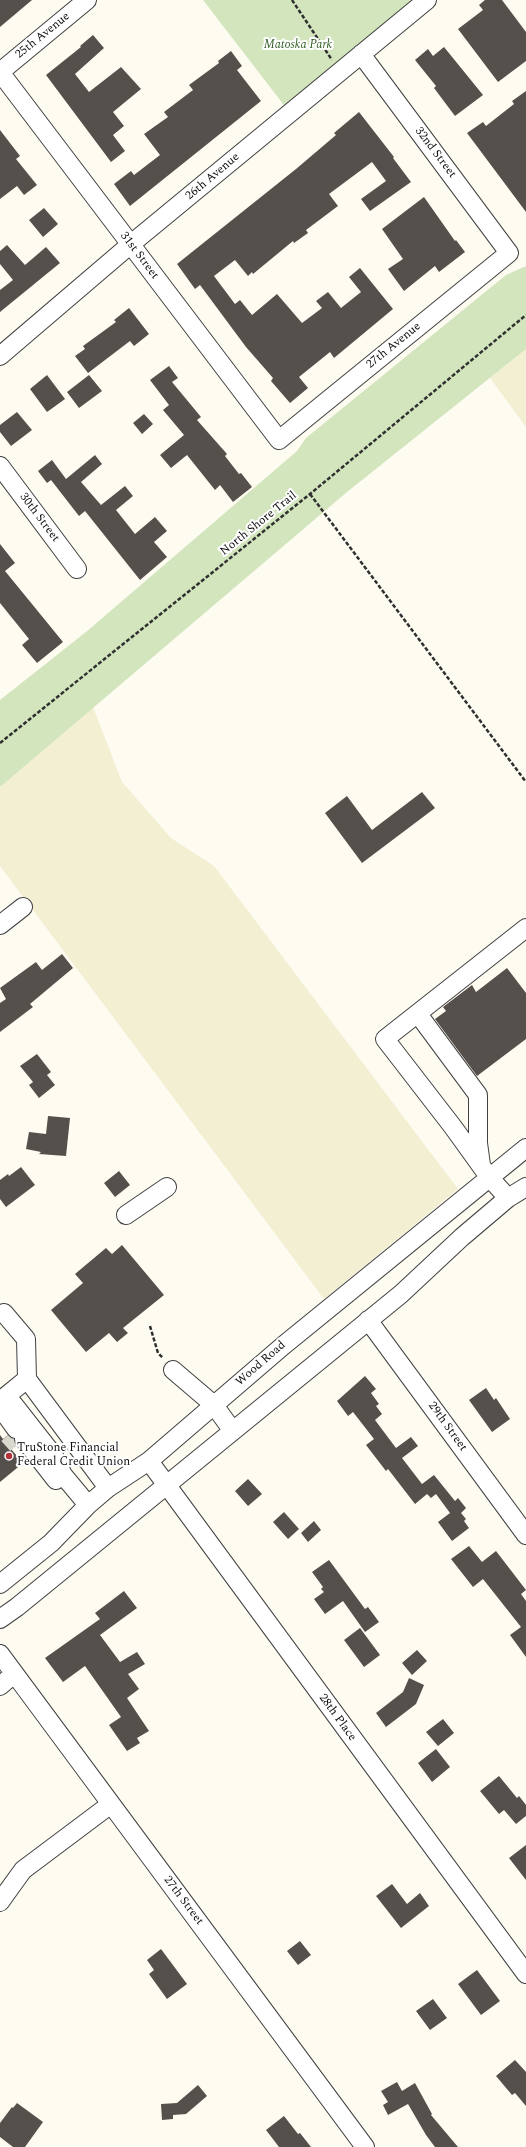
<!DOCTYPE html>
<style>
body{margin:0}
canvas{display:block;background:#fefbf1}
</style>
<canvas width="526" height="2147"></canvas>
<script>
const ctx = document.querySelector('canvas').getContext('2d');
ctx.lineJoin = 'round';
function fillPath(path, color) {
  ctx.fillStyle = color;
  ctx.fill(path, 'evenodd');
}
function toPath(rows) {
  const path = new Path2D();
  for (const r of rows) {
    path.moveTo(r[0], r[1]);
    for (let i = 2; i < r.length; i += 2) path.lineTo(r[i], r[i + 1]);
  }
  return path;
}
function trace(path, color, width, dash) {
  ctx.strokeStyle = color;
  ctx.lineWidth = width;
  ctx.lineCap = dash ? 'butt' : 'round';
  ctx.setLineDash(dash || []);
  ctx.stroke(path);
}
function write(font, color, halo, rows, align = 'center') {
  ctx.font = font + ' Spectral,serif';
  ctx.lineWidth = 4;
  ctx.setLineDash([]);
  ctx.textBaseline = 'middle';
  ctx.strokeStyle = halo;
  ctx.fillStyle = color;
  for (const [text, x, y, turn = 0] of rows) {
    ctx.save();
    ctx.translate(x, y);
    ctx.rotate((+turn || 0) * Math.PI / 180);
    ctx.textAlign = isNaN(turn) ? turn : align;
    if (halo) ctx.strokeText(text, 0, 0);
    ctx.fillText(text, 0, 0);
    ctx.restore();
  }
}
const farmland = toPath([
 [526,349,526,427,490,378],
 [93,707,122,782,171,838,214,866,458,1189,324,1299,0,866,0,787]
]);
const green = toPath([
 [203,0,427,0,290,113],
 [526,266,526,349,347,492,0,787,0,700,86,632,297,451,306,438,506,275]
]);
const building = toPath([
 [0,0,32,0,0,27],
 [485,0,502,0,526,32,526,61,498,82,458,29,483,10,479,5],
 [93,35,104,48,75,74,89,92,121,67,141,89,113,112,124,126,113,135,125,151,111,162,46,75,81,47,80,46],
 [444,47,483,95,455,116,434,88,436,86,415,60,428,49,433,56],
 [231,51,242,66,237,70,261,101,130,206,114,184,131,171,134,175,160,155,144,134,168,117,164,112,193,90,189,85,219,63,218,61],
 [526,91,526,212,467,133,483,122,486,126,514,104,512,101],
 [359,112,394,157,393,158,411,182,370,211,361,199,386,181,372,162,329,194,338,206,306,230,308,233,294,243,293,241,253,274,252,272,248,276,235,260,214,276,235,304,240,300,252,315,277,294,302,323,322,308,316,301,328,292,341,308,361,292,349,277,360,268,393,309,334,358,330,352,299,377,308,388,290,403,271,381,273,378,246,347,200,285,195,289,177,264,296,169,336,135,334,133],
 [0,130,20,156,16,159,37,185,24,195,17,186,0,199],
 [424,197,455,241,456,240,465,252,439,272,435,266,404,291,388,269,403,259,382,229],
 [44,208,58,224,43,237,29,220],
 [7,245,25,265,46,247,60,263,0,312,0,290,13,280,0,264,0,251],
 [129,308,149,334,134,346,130,341,88,373,75,356,85,349,83,346,116,322,114,320],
 [169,366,178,378,172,382,201,417,197,420,227,454,225,456,239,474,241,473,252,487,233,502,220,485,215,490,187,455,171,468,160,455,184,435,163,410,169,405,150,380],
 [47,375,65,399,47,412,30,389],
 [89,375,102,391,79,408,67,392],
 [17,412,32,430,11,446,0,432,0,425],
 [144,414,153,424,142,434,133,423],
 [95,455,102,464,81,482,101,505,125,486,133,496,116,510,135,534,155,517,167,531,154,542,167,557,140,580,85,511,79,516,51,480,47,483,38,471,52,460,66,479],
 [0,544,15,563,5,571,63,642,37,663,22,645,29,639,0,603],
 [422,792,435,808,362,863,325,813,347,796,372,830],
 [62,954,73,968,30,1004,33,1007,0,1032,0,1003,6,999,0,988,36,962,42,970],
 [507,968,526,993,526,1039,477,1076,435,1019,446,1011,443,1007,472,985,476,992],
 [37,1054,51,1072,47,1075,55,1085,39,1098,29,1085,33,1082,20,1066],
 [48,1116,70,1118,66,1156,39,1154,41,1152,26,1149,29,1132,46,1134],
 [21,1167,35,1185,6,1207,0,1199,0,1180,8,1174,9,1176],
 [119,1171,130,1185,115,1197,104,1183],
 [122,1245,164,1295,123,1328,128,1333,117,1342,109,1333,86,1352,51,1310,83,1283,75,1274,106,1248,112,1254],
 [365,1376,376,1389,371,1393,379,1404,376,1406,382,1414,375,1420,396,1448,411,1437,418,1446,402,1458,422,1484,434,1475,455,1501,458,1498,466,1508,461,1513,466,1519,464,1521,469,1528,452,1541,438,1522,450,1513,436,1494,431,1498,427,1494,415,1504,388,1469,386,1471,366,1445,374,1439,353,1412,348,1416,337,1401],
 [486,1388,494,1400,496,1398,510,1419,492,1432,469,1400],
 [0,1435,3,1439,8,1435,14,1439,16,1446,11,1449,23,1463,0,1482],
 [248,1479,262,1494,248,1506,235,1491],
 [284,1512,299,1529,288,1539,273,1522],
 [314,1521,321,1530,308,1542,301,1533],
 [469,1546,482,1562,496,1551,526,1590,521,1594,526,1601,526,1657,510,1635,521,1627,483,1579,473,1587,451,1559],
 [329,1560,365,1609,368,1607,379,1622,365,1632,343,1601,325,1614,314,1599,324,1592,321,1589,323,1587,312,1572],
 [124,1591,137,1608,100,1635,120,1662,137,1652,145,1664,128,1674,139,1689,127,1698,149,1731,137,1738,140,1743,127,1751,109,1725,121,1717,85,1666,63,1682,45,1658,100,1619,95,1613],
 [360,1628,380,1655,364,1667,344,1640],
 [417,1650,427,1661,412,1675,402,1663],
 [409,1678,424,1685,416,1704,386,1727,376,1713,403,1692],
 [443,1719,454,1733,438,1746,426,1732],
 [436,1749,450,1767,432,1782,418,1763],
 [499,1776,517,1798,519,1796,526,1805,526,1816,516,1824,504,1810,499,1814,480,1791],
 [526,1845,526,1880,509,1858],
 [392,1884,407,1904,420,1893,429,1906,401,1928,376,1896],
 [300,1941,311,1955,298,1965,287,1951],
 [161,1949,187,1984,167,1999,149,1974,154,1970,147,1960],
 [477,1970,500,2001,481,2015,458,1984],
 [433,1999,447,2018,430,2030,416,2011],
 [515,2060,526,2072,526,2106,515,2093,512,2095,496,2076],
 [397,2082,402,2091,415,2083,432,2114,431,2115,458,2147,435,2147,426,2135,408,2104,388,2115,383,2105,388,2102,381,2091],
 [198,2085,207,2096,186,2114,173,2115,173,2119,162,2120,161,2104,177,2103],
 [17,2103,43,2122,25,2147,13,2147,0,2137,0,2123,12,2107,13,2108],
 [284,2116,298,2134,300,2133,311,2147,279,2147,266,2130]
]);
const minorTunnel = toPath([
 [8,1435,17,1445]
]);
const path = toPath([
 [292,0,332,60],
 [310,494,526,782],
 [0,743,310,494,526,315],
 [150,1326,158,1353,163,1358]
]);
const minor = toPath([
 [87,0,0,72,279,440,509,253,361,54],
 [0,356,131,244,427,0],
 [0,466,77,569],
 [0,925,23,907],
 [418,1014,478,1095,478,1143,481,1165],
 [508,1198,489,1177,453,1127,385,1039,526,928],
 [126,1215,167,1187],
 [368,1320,526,1535],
 [173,1370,214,1405,232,1430],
 [27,1379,108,1488],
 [7,1396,54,1456,63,1475,88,1505],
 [0,1401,27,1379,26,1339,4,1313],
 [0,1407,16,1429],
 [24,1439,56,1480],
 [149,1461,526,1974],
 [0,1584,51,1543,88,1505,108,1488,149,1461,284,1345,526,1148],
 [0,1619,17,1607,401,1294,462,1237,508,1198,526,1187],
 [0,1654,365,2147],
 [0,1686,14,1674],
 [0,1902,23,1870,111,1804]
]);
const markers = [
 [9,1456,4,"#b1343b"]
];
const streetNames = [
 ["25th Avenue",43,36,-39],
 ["32nd Street",435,153,53],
 ["26th Avenue",213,177,-40],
 ["31st Street",139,256,53],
 ["27th Avenue",394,346,-39],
 ["30th Street",39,518,53],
 ["North Shore Trail",259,524,-39],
 ["Wood Road",261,1364,-41],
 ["29th Street",447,1427,54],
 ["28th Place",337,1718,54],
 ["27th Street",183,1901,53]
];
const parkNames = [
 ["Matoska Park",298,46]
];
const poiNames = [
 ["TruStone Financial",17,1449],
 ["Federal Credit Union",17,1463]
];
fillPath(farmland, '#f2efd3');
fillPath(green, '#d2e5bd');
fillPath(building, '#56504c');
trace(minorTunnel, '#dad7cf', 18, [18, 9]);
trace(minor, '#414141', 20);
trace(path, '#303030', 2.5, [4, 2]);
trace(minor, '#fff', 18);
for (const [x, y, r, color] of markers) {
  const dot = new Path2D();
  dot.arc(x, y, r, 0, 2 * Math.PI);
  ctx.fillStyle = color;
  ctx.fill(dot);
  trace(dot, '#fff', 1.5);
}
write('12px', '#0e0e0e', '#fff', streetNames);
write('italic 12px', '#316025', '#fff', parkNames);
write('12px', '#0e0e0e', '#fff', poiNames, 'left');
</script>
